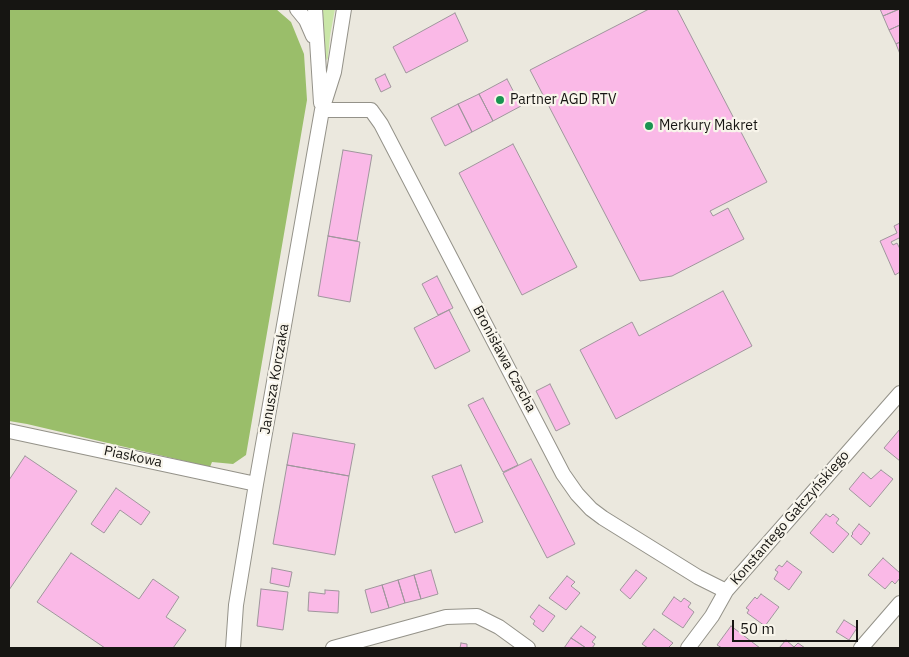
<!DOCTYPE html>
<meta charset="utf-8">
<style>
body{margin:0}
#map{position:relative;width:909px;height:657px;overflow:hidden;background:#ebe8de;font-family:"IBM Plex Sans",sans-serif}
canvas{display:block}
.frame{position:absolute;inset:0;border:10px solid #161512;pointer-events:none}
.scale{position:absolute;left:732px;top:620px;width:126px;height:22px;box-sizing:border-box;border:2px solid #161512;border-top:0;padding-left:6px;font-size:15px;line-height:18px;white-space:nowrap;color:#161512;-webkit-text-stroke:4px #f8f5eb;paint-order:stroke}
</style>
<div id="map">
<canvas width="909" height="657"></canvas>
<div class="frame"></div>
<div class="scale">50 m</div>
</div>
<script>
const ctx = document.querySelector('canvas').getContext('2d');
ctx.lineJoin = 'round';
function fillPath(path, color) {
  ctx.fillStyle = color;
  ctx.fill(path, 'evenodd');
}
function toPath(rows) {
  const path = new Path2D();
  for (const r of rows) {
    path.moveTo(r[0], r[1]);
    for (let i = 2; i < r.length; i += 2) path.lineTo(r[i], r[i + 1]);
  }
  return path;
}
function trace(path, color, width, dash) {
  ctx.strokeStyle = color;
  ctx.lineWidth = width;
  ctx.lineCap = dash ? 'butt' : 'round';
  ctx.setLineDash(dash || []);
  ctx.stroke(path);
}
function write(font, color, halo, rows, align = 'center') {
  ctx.font = font + ' "IBM Plex Sans",sans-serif';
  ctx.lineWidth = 4.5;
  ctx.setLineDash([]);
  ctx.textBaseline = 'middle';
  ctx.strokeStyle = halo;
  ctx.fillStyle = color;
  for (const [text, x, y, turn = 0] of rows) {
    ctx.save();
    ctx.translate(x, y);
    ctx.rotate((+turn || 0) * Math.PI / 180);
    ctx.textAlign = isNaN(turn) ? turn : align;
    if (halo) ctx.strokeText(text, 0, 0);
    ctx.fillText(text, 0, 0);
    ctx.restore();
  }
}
const green = toPath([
 [321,9,335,9,330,36,328,58,327,60,324,58]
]);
const forest = toPath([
 [9,9,276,9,291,22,304,54,307,100,246,455,233,464,212,462,210,467,27,424,9,421]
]);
const building = toPath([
 [649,9,677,9,767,182,710,211,713,216,728,208,744,239,672,276,640,281,530,70,649,9],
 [880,9,899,9,883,16,880,9],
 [900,9,900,25,889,30,883,16,900,9],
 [455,13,468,41,406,73,393,47,455,13],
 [900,25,900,42,896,44,889,30,900,25],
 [900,42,900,54,896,44,900,42],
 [385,74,391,87,381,92,375,79,385,74],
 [507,79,521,106,493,121,479,94,507,79],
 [479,94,493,121,472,132,458,104,479,94],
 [458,104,472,132,445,146,431,118,458,104],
 [513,144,577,267,522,295,459,173,513,144],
 [343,150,372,155,357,241,328,236,343,150],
 [900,223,900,240,899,238,891,242,893,245,897,243,900,249,900,272,895,275,880,241,897,233,894,226,900,223],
 [328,236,360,242,350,302,318,296,328,236],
 [437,276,453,308,438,315,422,284,437,276],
 [723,291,752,346,616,419,580,350,632,322,639,336,723,291],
 [449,310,470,351,435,369,414,328,449,310],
 [550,384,570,424,556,431,536,391,550,384],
 [483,398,518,465,503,472,468,405,483,398],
 [900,429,900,461,884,448,900,429],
 [293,433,355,444,349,476,287,465,293,433],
 [25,456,77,491,9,590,9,480,25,456],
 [531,459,575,544,547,558,503,473,531,459],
 [287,465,349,476,335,555,273,544,287,465],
 [461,465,483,522,455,533,432,476,461,465],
 [881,470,893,479,870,507,849,489,863,472,871,479,881,470],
 [116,488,150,512,141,525,120,510,104,533,91,524,116,488],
 [826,514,830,517,833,514,839,519,836,523,849,534,833,553,810,533,826,514],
 [859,524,870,533,861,545,851,536,853,534,852,533,859,524],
 [71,553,139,599,153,579,179,597,166,617,186,630,173,648,105,648,37,602,71,553],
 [883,558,900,573,900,578,895,584,892,581,885,589,868,575,883,558],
 [787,561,802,572,789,590,774,579,778,572,775,570,779,565,782,567,787,561],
 [272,568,292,572,289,587,270,583,272,568],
 [431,570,438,594,421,599,414,575,431,570],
 [636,570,647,578,630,599,620,590,636,570],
 [414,575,421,599,405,603,398,580,414,575],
 [567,576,575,582,571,586,580,593,566,610,549,598,567,576],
 [398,580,405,603,389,608,382,585,398,580],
 [382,585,389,608,371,613,365,590,382,585],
 [261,589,288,592,283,630,257,626,261,589],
 [325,590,339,591,338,613,308,611,309,592,325,594,325,590],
 [761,594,779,607,765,626,747,613,749,610,746,608,755,597,757,599,761,594],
 [674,597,681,602,684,598,691,603,688,607,694,612,683,628,662,614,674,597],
 [539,605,555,616,543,632,533,624,535,621,530,617,539,605],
 [844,620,857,628,849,640,836,632,844,620],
 [581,626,596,637,592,642,595,644,592,648,586,648,571,638,581,626],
 [731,626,760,648,722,648,717,645,731,626],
 [654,629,673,643,668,648,648,648,642,644,654,629],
 [571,638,579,643,586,648,564,648,571,638],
 [786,640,794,647,798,643,805,648,779,648,786,640],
 [461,643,467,644,467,648,460,648,461,643]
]);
const street = toPath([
 [297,9,306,20,313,36],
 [315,9,321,103],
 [322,110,371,110,381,124,563,474,577,494,591,509,603,518,698,577,726,591],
 [9,431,256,484],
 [233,648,236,605,256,484,322,110,334,72,344,9],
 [333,648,446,617,477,616,499,627,528,648],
 [688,648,712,616,726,591,900,393],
 [861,648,900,603]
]);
const markers = [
 [500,100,5,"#199451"],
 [649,126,5,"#199451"]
];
const poiNames = [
 ["Partner AGD RTV",510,100],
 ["Merkury Makret",659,126]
];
const streetNames = [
 ["Bronisława Czecha",504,359,62],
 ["Janusza Korczaka",275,379,-80],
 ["Piaskowa",133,457,12],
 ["Konstantego Gałczyńskiego",790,518,-49]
];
fillPath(green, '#cae6a8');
fillPath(forest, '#9abe6a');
fillPath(building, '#fab9e7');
trace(building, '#9f969c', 1);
trace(street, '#949289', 16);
trace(street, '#fff', 14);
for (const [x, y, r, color] of markers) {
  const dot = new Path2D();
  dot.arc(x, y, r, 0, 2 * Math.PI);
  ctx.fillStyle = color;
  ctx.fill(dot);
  trace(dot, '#f8f5eb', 2);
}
write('14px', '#161512', '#f8f5eb', poiNames, 'left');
write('14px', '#161512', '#f8f5eb', streetNames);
</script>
